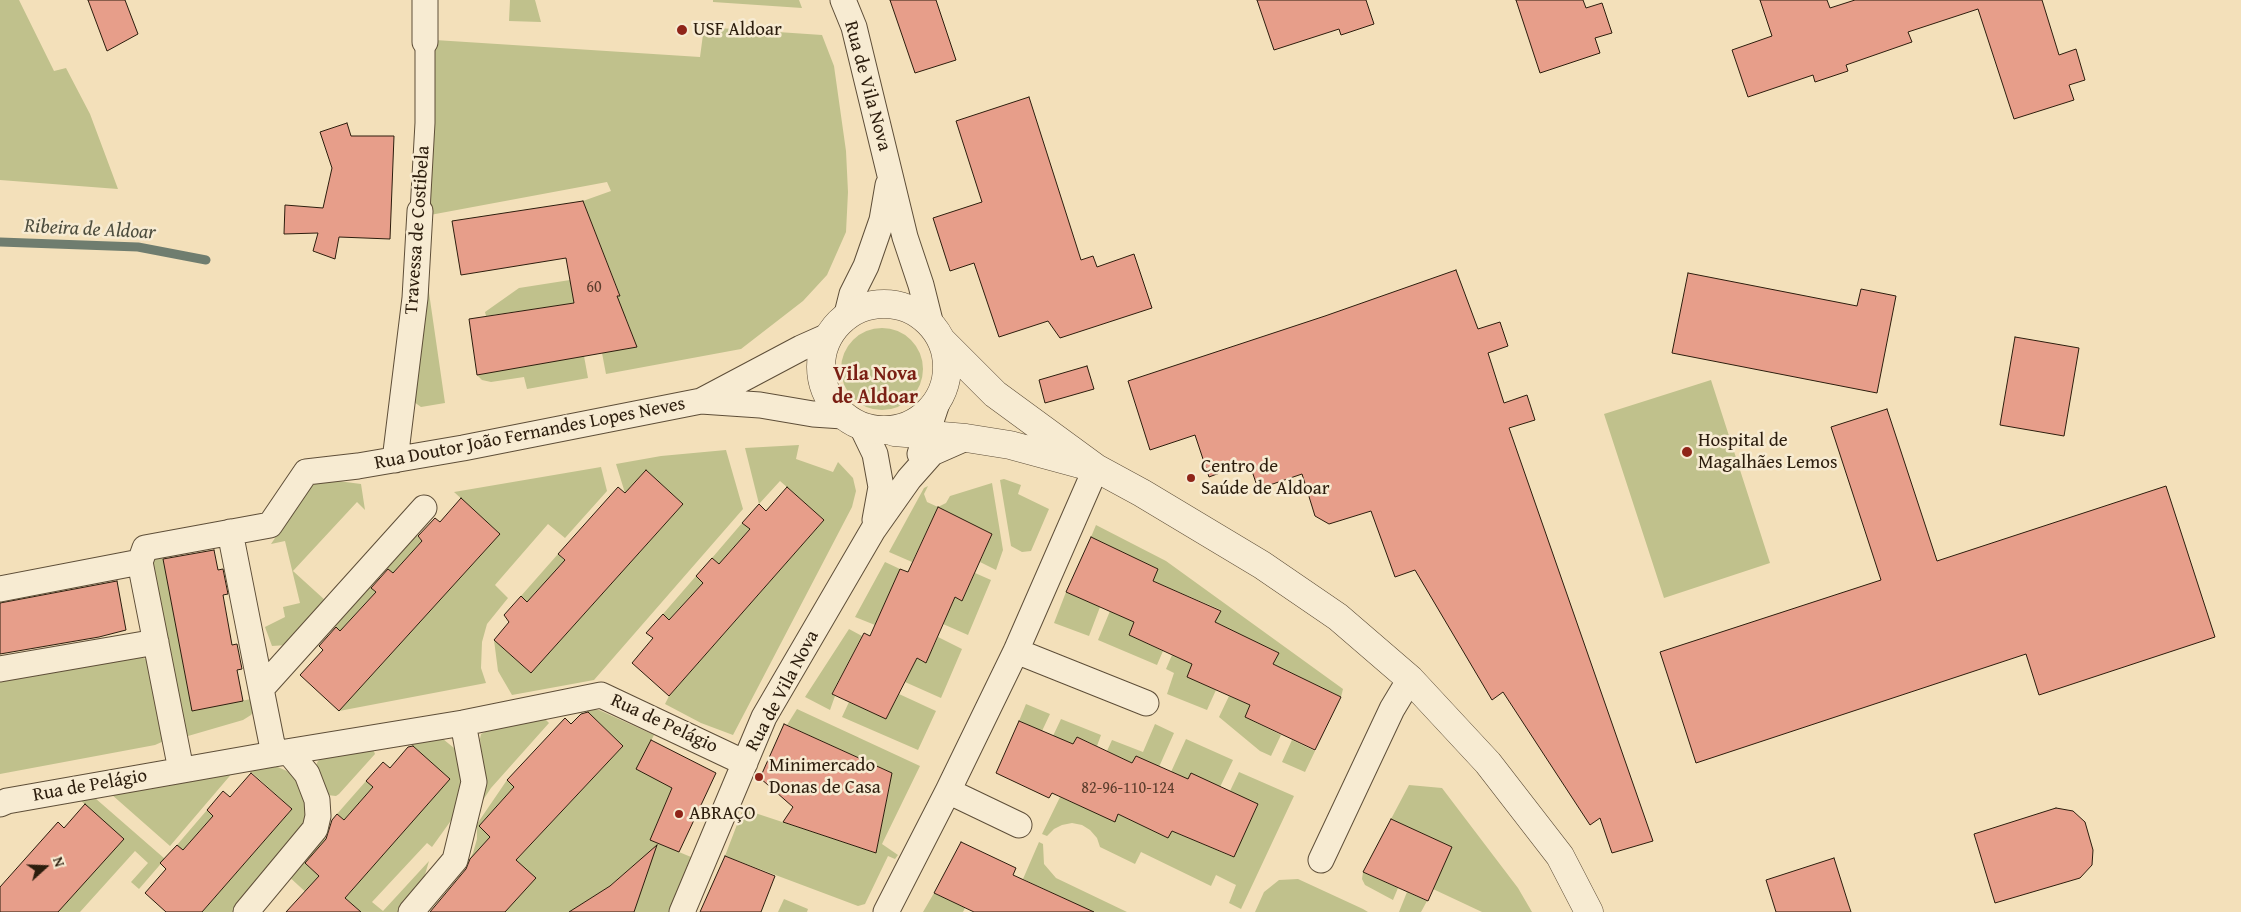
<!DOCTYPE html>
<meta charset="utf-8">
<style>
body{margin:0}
#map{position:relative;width:2241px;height:912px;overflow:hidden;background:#f3e0ba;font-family:"Gentium Book Plus",serif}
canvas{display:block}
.north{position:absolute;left:20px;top:842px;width:50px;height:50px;-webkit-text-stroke:4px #f7ebd2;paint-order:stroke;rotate:70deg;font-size:14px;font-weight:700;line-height:20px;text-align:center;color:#2c1d0d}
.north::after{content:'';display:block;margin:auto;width:18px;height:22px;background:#2c1d0d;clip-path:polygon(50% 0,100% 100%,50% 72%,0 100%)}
</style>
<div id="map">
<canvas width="2241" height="912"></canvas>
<div class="north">N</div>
</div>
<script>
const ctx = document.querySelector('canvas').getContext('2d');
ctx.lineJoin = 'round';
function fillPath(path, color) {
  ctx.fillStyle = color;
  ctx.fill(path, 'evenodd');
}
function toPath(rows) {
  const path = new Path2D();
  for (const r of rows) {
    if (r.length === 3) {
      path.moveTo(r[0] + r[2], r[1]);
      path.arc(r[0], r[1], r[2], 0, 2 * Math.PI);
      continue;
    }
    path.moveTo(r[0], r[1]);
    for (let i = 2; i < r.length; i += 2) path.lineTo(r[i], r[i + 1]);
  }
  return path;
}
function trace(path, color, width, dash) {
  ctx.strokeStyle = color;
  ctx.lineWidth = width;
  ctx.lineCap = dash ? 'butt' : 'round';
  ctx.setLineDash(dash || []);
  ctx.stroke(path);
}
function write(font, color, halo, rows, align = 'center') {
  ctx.font = font + ' "Gentium Book Plus",serif';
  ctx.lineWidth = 5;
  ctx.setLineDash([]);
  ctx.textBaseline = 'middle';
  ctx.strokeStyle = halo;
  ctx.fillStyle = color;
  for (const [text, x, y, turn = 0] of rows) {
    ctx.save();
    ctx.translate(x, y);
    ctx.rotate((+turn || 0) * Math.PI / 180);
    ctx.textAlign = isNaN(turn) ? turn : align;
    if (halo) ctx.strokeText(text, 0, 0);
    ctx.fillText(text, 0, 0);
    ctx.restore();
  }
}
const green = toPath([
 [0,0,19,0,54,71,66,68,90,114,118,189,0,180],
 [510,0,535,0,541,22,509,21],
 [713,0,799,0,802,8,713,2],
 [704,27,822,35,834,66,846,151,848,192,846,232,827,275,803,301,741,349,606,374,602,353,637,347,626,318,612,320,606,297,620,295,583,201,611,191,607,182,430,215,435,40,700,57],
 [427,279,445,403,421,407,414,402],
 [570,280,574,303,486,316,485,312,519,288],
 [882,369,41],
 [584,356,588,378,527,389,524,377,491,382,482,380,477,375],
 [1711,380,1770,563,1664,598,1604,414],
 [799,445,796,459,833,472,838,462,853,478,856,491,852,507,733,735,701,723,665,704,669,696,824,520,780,481,759,504,745,448],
 [726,450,743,509,594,680,512,695,498,671,494,640,531,673,683,504,646,470,625,493,616,464,661,456],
 [601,467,607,491,565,538,548,524,495,585,508,598,487,624,482,642,481,668,486,683,339,711,500,534,454,492],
 [315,478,361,484,365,510,357,502,293,571,326,601,287,645,272,646,265,627,285,617,283,607,300,603,285,541,271,544],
 [1004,479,1021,485,1018,494,1049,509,1031,551,1022,552,1011,546,1000,480],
 [992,483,1003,550,996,570,980,562,992,534,938,507,912,562,889,552,924,488,928,486,924,494,927,502,938,507,946,503,950,496],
 [742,523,750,529,719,564,712,558],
 [1096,525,1166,561,1343,689,1341,697,1273,664,1279,653,1215,622,1221,610,1153,581,1158,569,1091,537],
 [416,535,422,541,393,573,386,567],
 [162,552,192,711,256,698,257,704,251,715,243,720,188,736,178,709,149,561],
 [558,554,565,561,527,602,521,596],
 [885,562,900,569,875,625,855,617],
 [975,573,991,580,968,635,943,624,955,597,962,601],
 [696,576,703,583,669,620,663,614],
 [369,586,376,592,340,631,334,625],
 [1066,592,1100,607,1089,636,1054,623],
 [1110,611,1134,622,1129,635,1163,651,1157,665,1098,640],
 [849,629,862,636,832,693,835,696,830,710,805,697],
 [938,637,962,649,941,698,905,682,917,658,926,663],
 [138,655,151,662,164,741,155,745,0,774,0,677],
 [1172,655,1192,664,1187,677,1216,690,1207,710,1167,694,1174,673,1166,669],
 [899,694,936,711,918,750,842,717,849,702,886,719],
 [1229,696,1250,705,1245,717,1281,735,1271,756,1260,751,1219,717],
 [1026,704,1050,714,1042,731,1019,721],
 [585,709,599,710,654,735,637,769,672,788,650,840,691,857,669,912,634,912,647,873,632,867,610,886,569,912,505,912,516,860,623,746],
 [797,709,920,766,882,844,898,855,895,859,888,856,865,904,858,906,725,856,743,809,876,853,892,773,787,725],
 [545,719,549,723,491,788,483,800,481,799,484,777,480,739,481,734,493,728],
 [1061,719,1101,735,1097,746,1077,737,1073,745,1053,736],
 [1155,724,1174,733,1159,767,1136,756,1132,763,1107,751,1112,740,1143,752],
 [434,738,443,739,454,748,462,760,460,808,432,847,427,843,372,902,383,911,429,861,424,878,400,912,361,912,345,898,449,779,411,744],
 [1186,739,1233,760,1220,787,1188,780,1171,772],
 [1292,740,1315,751,1305,772,1282,762],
 [373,749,375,754,339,794,336,796,327,795,316,765,318,761,323,758],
 [273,765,287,771,297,778,303,790,308,817,235,912,202,912,292,809,248,769],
 [234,771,170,846,111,794],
 [1239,772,1294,796,1241,909,1229,903,1236,885,1216,875,1211,886,1141,852,1135,864,1100,847,1097,838,1090,830,1082,825,1072,823,1062,825,1054,829,1047,836,1042,834,1060,797,1114,821,1118,814,1168,838,1172,831,1233,857,1258,805,1230,791],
 [507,780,514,787,479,826,498,844,474,868,468,862,473,853,477,839,477,824],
 [366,781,373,787,344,820,337,814],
 [1409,785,1442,788,1518,888,1532,912,1482,912,1433,889,1452,847,1391,819],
 [95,798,165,859,139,889,131,882,148,863,135,851,80,912,58,912,123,839,79,799],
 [207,810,213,816,183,850,177,845],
 [320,833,326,839,305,863,325,881,311,897,285,873],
 [1039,842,1043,844,1044,864,1056,878,1127,912,1075,912,1072,902,1023,879],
 [1363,872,1398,888,1393,900,1365,885,1362,879],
 [1298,879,1363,909,1368,912,1255,912,1264,892,1279,880],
 [1407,892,1427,901,1421,912,1399,912],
 [934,893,965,908,963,912,923,912],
 [784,899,808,909,807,912,778,912]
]);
const stream = toPath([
 [0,242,138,247,206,260]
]);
const building = toPath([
 [88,0,125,0,138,34,107,51,88,0],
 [890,0,936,0,956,60,915,73,890,0],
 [1257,0,1366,0,1374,24,1341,35,1339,29,1274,50,1257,0],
 [1516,0,1583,0,1586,8,1602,3,1612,33,1595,38,1600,53,1540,73,1516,0],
 [1760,0,1827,0,1830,8,1855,0,2042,0,2059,55,2076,49,2085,80,2069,85,2074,100,2014,119,1978,9,1908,32,1912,42,1846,65,1848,71,1815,82,1813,75,1748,97,1732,50,1772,36,1760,0],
 [1029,97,1081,260,1093,256,1097,267,1134,254,1152,308,1060,338,1048,321,999,337,974,263,950,271,933,218,982,202,956,121,1029,97],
 [347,123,351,136,394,136,390,239,339,237,335,259,313,251,318,233,284,234,285,205,323,208,332,168,320,132,347,123],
 [583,201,620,296,617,296,637,347,477,375,469,319,574,303,566,258,461,275,452,221,583,201],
 [1456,270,1478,329,1500,322,1508,346,1488,353,1504,403,1527,395,1535,420,1509,428,1653,841,1612,853,1600,818,1590,825,1503,692,1492,700,1415,570,1395,577,1371,511,1329,524,1315,516,1302,474,1258,489,1249,462,1209,477,1195,435,1150,450,1128,381,1325,316,1456,270],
 [1688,273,1857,306,1861,289,1896,296,1877,393,1672,353,1688,273],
 [2015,337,2079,348,2064,436,2000,425,2015,337],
 [1087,366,1094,389,1045,403,1039,380,1087,366],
 [1887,409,1937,561,2166,486,2215,637,2039,695,2026,654,1696,763,1660,652,1881,580,1831,427,1887,409],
 [646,470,683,504,531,673,494,640,509,622,504,615,521,596,527,602,565,560,558,554,618,487,625,493,646,470],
 [787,487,824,520,669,696,632,663,653,638,646,633,663,614,669,620,703,583,696,576,712,558,719,564,750,529,742,523,759,504,766,511,787,487],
 [461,498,500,534,339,711,300,675,323,650,319,646,336,627,340,631,376,592,371,588,388,569,393,573,422,541,418,536,435,518,440,522,461,498],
 [938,507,992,534,962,601,955,597,926,663,917,658,886,719,832,694,864,633,870,636,900,569,908,572,938,507],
 [1091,537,1158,569,1153,581,1221,611,1215,622,1279,653,1273,664,1341,697,1315,750,1245,717,1250,705,1187,677,1192,664,1129,635,1134,622,1066,592,1091,537],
 [214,550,218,570,223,569,228,594,223,595,232,645,237,644,242,669,237,670,243,701,192,711,163,559,214,550],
 [117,581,126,630,99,637,0,654,0,603,117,581],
 [588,712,623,746,516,860,536,878,505,912,430,912,466,869,470,859,490,837,479,826,514,787,507,780,565,718,571,724,581,714,588,712],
 [1019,721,1073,744,1077,737,1132,763,1136,756,1188,779,1191,773,1258,804,1234,857,1172,831,1168,838,1118,814,1115,822,1052,793,1049,798,996,773,1019,721],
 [784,724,892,773,876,853,783,822,793,807,760,778,784,724],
 [651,740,716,773,679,852,650,840,672,788,636,769,651,740],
 [413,746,450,779,345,898,361,912,286,912,319,876,305,863,326,839,332,820,337,814,344,820,373,787,366,781,383,762,390,768,408,747,413,746],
 [251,773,292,809,202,912,166,912,145,893,166,869,160,863,177,845,183,850,213,816,207,810,223,791,230,797,251,773],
 [85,804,124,839,58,912,0,912,0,887,58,822,64,828,85,804],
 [2056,808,2073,811,2085,822,2093,850,2092,865,2080,878,1995,903,1974,834,2056,808],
 [1391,819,1452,847,1428,901,1363,872,1391,819],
 [961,842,1016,868,1013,875,1094,912,974,912,934,893,961,842],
 [657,845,634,912,569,912,610,886,657,845],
 [725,856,775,876,761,912,700,912,725,856],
 [1834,858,1851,912,1776,912,1766,880,1834,858]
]);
const pedestrian = toPath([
 [420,211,425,123,425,42]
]);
const minor = toPath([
 [843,0,854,27,905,237,921,285,931,325],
 [425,42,425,0],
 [847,314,852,294,866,266,882,220,888,185],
 [701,401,801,348,828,336],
 [862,427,875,454,881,487,875,520],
 [920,454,938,400],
 [395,460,415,298,420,211],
 [230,532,261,689],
 [0,589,140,562],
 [1016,651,1146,703],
 [0,669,156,642],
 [274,754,261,689,424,508],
 [181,770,140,562,145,548,270,525,306,472,358,466,463,448,701,401,760,405,813,414,843,416],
 [948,791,1019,825],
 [0,804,7,801,274,754,463,723,601,695,745,763],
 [1321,860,1392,709,1410,679],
 [246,912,315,829,318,816,317,800,307,774,293,757,292,751],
 [411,912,455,860,474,782,463,723],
 [682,912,764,717,873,530,909,479,932,453,966,438],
 [886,912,948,791,1016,651,1096,468]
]);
const tertiary = toPath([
 [884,367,63],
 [942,341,995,394,1096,468,1142,493,1262,565,1338,617,1410,679,1488,763,1560,856,1589,912],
 [894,432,966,438,1010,445,1080,464]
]);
const markers = [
 [682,30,6,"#8f2418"],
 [1687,452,6,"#8f2418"],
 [1191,478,5,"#8f2418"],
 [759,777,5,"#8f2418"],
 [679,814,5,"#8f2418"]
];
const numberNames = [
 ["60",594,288],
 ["82-96-110-124",1128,789]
];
const poiNames = [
 ["USF Aldoar",693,30],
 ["Hospital de",1698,441],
 ["Magalhães Lemos",1698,463],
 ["Centro de",1201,467],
 ["Saúde de Aldoar",1201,489],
 ["Minimercado",769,766],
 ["Donas de Casa",769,788],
 ["ABRAÇO",689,814]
];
const streetNames = [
 ["Rua de Vila Nova",867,86,75],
 ["Travessa de Costibela",418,230,-86],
 ["Rua Doutor João Fernandes Lopes Neves",530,434,-11],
 ["Rua de Vila Nova",783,691,-62],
 ["Rua de Pelágio",664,724,25],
 ["Rua de Pelágio",90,786,-10]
];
const waterNames = [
 ["Ribeira de Aldoar",90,230,3]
];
const neighbourhoodNames = [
 ["Vila Nova",875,375],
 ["de Aldoar",875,398]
];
fillPath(green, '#c0c18c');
trace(stream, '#6f7d6f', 9);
fillPath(building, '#e79e8a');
trace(building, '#2c1d0d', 1);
trace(pedestrian, '#5e4e38', 21);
trace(minor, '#5e4e38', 27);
trace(tertiary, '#5e4e38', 29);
trace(pedestrian, '#f7ebd2', 19);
trace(minor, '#f7ebd2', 25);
trace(tertiary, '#f7ebd2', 28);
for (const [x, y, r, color] of markers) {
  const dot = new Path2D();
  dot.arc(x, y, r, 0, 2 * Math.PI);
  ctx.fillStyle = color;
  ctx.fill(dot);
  trace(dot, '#f7ebd2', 2);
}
write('16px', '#5b3d2c', null, numberNames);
write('19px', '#2c1d0d', '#f7ebd2', poiNames, 'left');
write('19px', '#2c1d0d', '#f7ebd2', streetNames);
write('italic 20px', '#4d4d3e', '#f7ebd2', waterNames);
write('bold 20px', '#7a1f14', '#f7ebd2', neighbourhoodNames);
</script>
